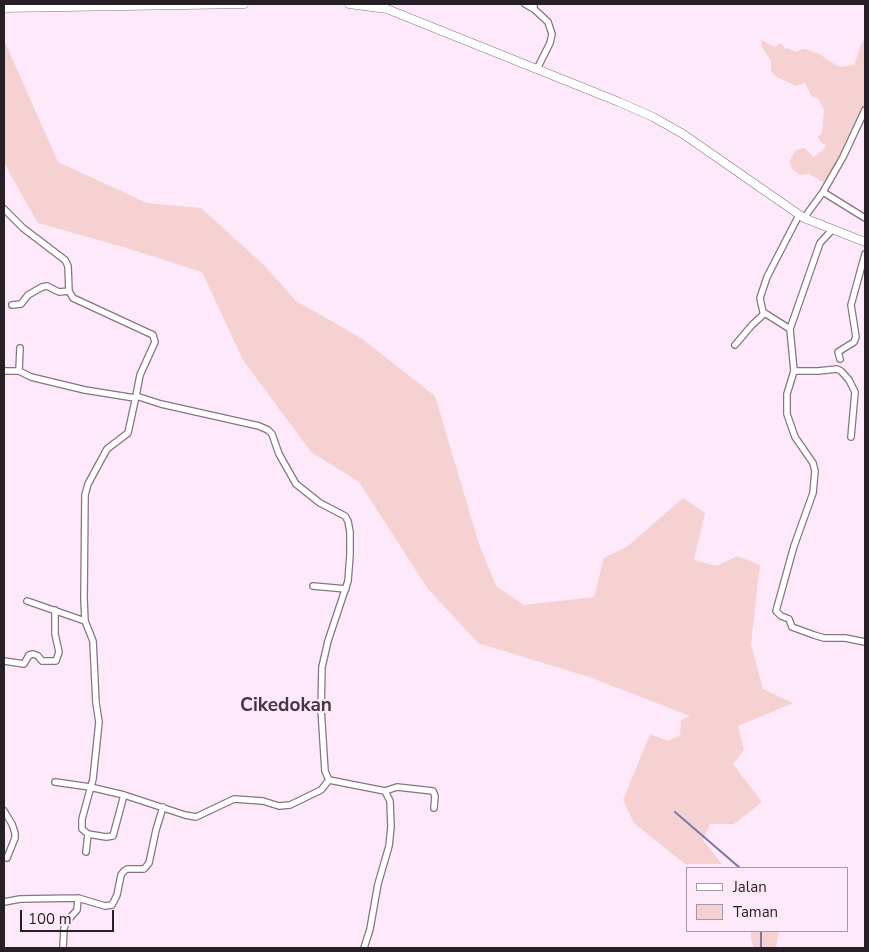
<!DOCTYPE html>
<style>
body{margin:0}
#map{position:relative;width:869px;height:952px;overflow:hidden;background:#fde9f9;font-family:"Nunito Sans",sans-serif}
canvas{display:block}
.frame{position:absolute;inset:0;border:5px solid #261f25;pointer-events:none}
.legend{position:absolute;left:686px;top:867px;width:162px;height:65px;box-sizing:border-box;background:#fde9f9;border:1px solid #a798a4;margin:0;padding:6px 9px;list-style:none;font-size:15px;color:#261f25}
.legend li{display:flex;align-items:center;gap:10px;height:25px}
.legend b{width:25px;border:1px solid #a798a4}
.scale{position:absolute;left:20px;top:910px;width:94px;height:22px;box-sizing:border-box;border:2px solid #261f25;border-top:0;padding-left:6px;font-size:15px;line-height:18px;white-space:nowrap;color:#261f25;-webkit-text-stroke:4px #fde9f9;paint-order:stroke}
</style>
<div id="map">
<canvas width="869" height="952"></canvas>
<div class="frame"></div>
<ul class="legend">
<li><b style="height:6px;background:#fff"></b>Jalan</li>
<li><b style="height:14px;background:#f5d2d1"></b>Taman</li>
</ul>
<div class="scale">100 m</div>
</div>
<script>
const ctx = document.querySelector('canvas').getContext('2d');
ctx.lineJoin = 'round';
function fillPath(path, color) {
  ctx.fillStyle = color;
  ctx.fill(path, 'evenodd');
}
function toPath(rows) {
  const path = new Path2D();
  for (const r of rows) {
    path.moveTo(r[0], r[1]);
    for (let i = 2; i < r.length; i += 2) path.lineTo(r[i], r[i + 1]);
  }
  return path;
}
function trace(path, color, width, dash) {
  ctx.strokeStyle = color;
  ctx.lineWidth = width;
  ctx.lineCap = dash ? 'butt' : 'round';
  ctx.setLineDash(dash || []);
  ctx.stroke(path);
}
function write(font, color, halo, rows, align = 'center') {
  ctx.font = font + ' "Nunito Sans",sans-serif';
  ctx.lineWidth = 4;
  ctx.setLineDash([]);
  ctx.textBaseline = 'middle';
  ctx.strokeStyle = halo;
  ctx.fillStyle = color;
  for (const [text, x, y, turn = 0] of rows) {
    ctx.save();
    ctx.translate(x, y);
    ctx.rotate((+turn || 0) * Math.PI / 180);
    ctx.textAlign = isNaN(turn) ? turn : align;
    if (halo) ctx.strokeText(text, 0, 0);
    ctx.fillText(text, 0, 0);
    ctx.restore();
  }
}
const green = toPath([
 [865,39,865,105,849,139,825,183,809,174,800,175,792,169,790,162,791,158,796,150,804,148,814,157,824,149,826,145,820,142,818,136,822,133,824,110,818,98,812,97,805,83,796,86,775,76,771,71,771,61,762,47,761,40,775,47,779,44,782,44,785,49,787,48,796,52,801,49,805,49,820,54,827,60,840,67,854,65,862,42],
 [4,40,58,162,147,203,201,208,264,265,296,301,361,338,435,396,479,544,496,586,524,605,594,597,604,558,628,546,683,498,705,513,694,560,717,566,737,556,760,565,751,644,763,689,793,703,738,726,744,750,733,764,762,802,734,824,710,824,703,840,722,864,685,864,634,823,623,800,650,734,668,741,680,735,681,720,690,716,592,678,478,643,428,589,359,482,311,452,243,360,202,272,120,246,38,223,4,163],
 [751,931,779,931,776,948,754,948,751,940]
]);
const stream = toPath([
 [675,812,740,868],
 [761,931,761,948]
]);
const minor = toPath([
 [525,4,534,9],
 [534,4,534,9,548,22,552,34,550,43,537,69],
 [823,192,865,218],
 [4,209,23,228,65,260,68,266,69,291,73,298,153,335,155,342,140,375,136,396,161,404,259,426,268,430,272,434,279,454,296,484,320,503,345,516,348,521,350,532,350,555,348,581,328,641,322,667,321,709,325,771,329,780,385,791,390,801,391,827,389,846,378,884,370,929,364,948],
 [799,215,767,277,760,298,763,312,790,329,794,371,787,394,787,414,795,437,813,463,815,471,813,493,794,546,776,611,781,616,789,619,792,627,814,635,824,638,845,638,865,642],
 [804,218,823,192,843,157,865,110],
 [12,305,21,304,28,295,42,287,47,286,59,292,69,291],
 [790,329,820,243,832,230],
 [735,345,752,325,765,313],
 [20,348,19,371,31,377,85,390,135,398],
 [840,359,838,352,854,342,856,337,851,305,865,254],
 [4,371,19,371],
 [794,371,818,371,837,369,841,371,849,380,855,392,851,437],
 [313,586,346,589],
 [27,601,85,621],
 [4,661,24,664,29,655,33,654,38,656,42,661,56,661,59,652,55,634,55,610],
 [55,782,90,787,124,795,185,815,196,817,234,799,263,801,279,806,290,805,321,790,329,780],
 [385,791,397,787,433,791,435,796,434,808],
 [4,811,12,824,15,833,15,838,7,858],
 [88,834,106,837,113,836,124,795],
 [86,852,88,834,82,829,82,819,93,779,99,722,96,703,93,641,85,621,84,599,85,495,88,484,107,449,128,433,136,396],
 [4,902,20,899,78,898,105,906,112,905,117,895,121,875,124,871,127,869,144,869,149,863,156,830,163,807],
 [63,948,64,928,67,921,77,910,78,898]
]);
const secondary = toPath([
 [349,4,387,9,619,102,653,117,683,134,804,218,865,242],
 [4,8,244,4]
]);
const quarterNames = [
 ["Cikedokan",286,706]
];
fillPath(green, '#f5d2d1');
trace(stream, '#7b77aa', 2);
trace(minor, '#867482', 8);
trace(secondary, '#867482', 9);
trace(minor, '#fff', 5.5);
trace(secondary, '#fff', 8);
write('bold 19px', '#463643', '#fde9f9', quarterNames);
</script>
